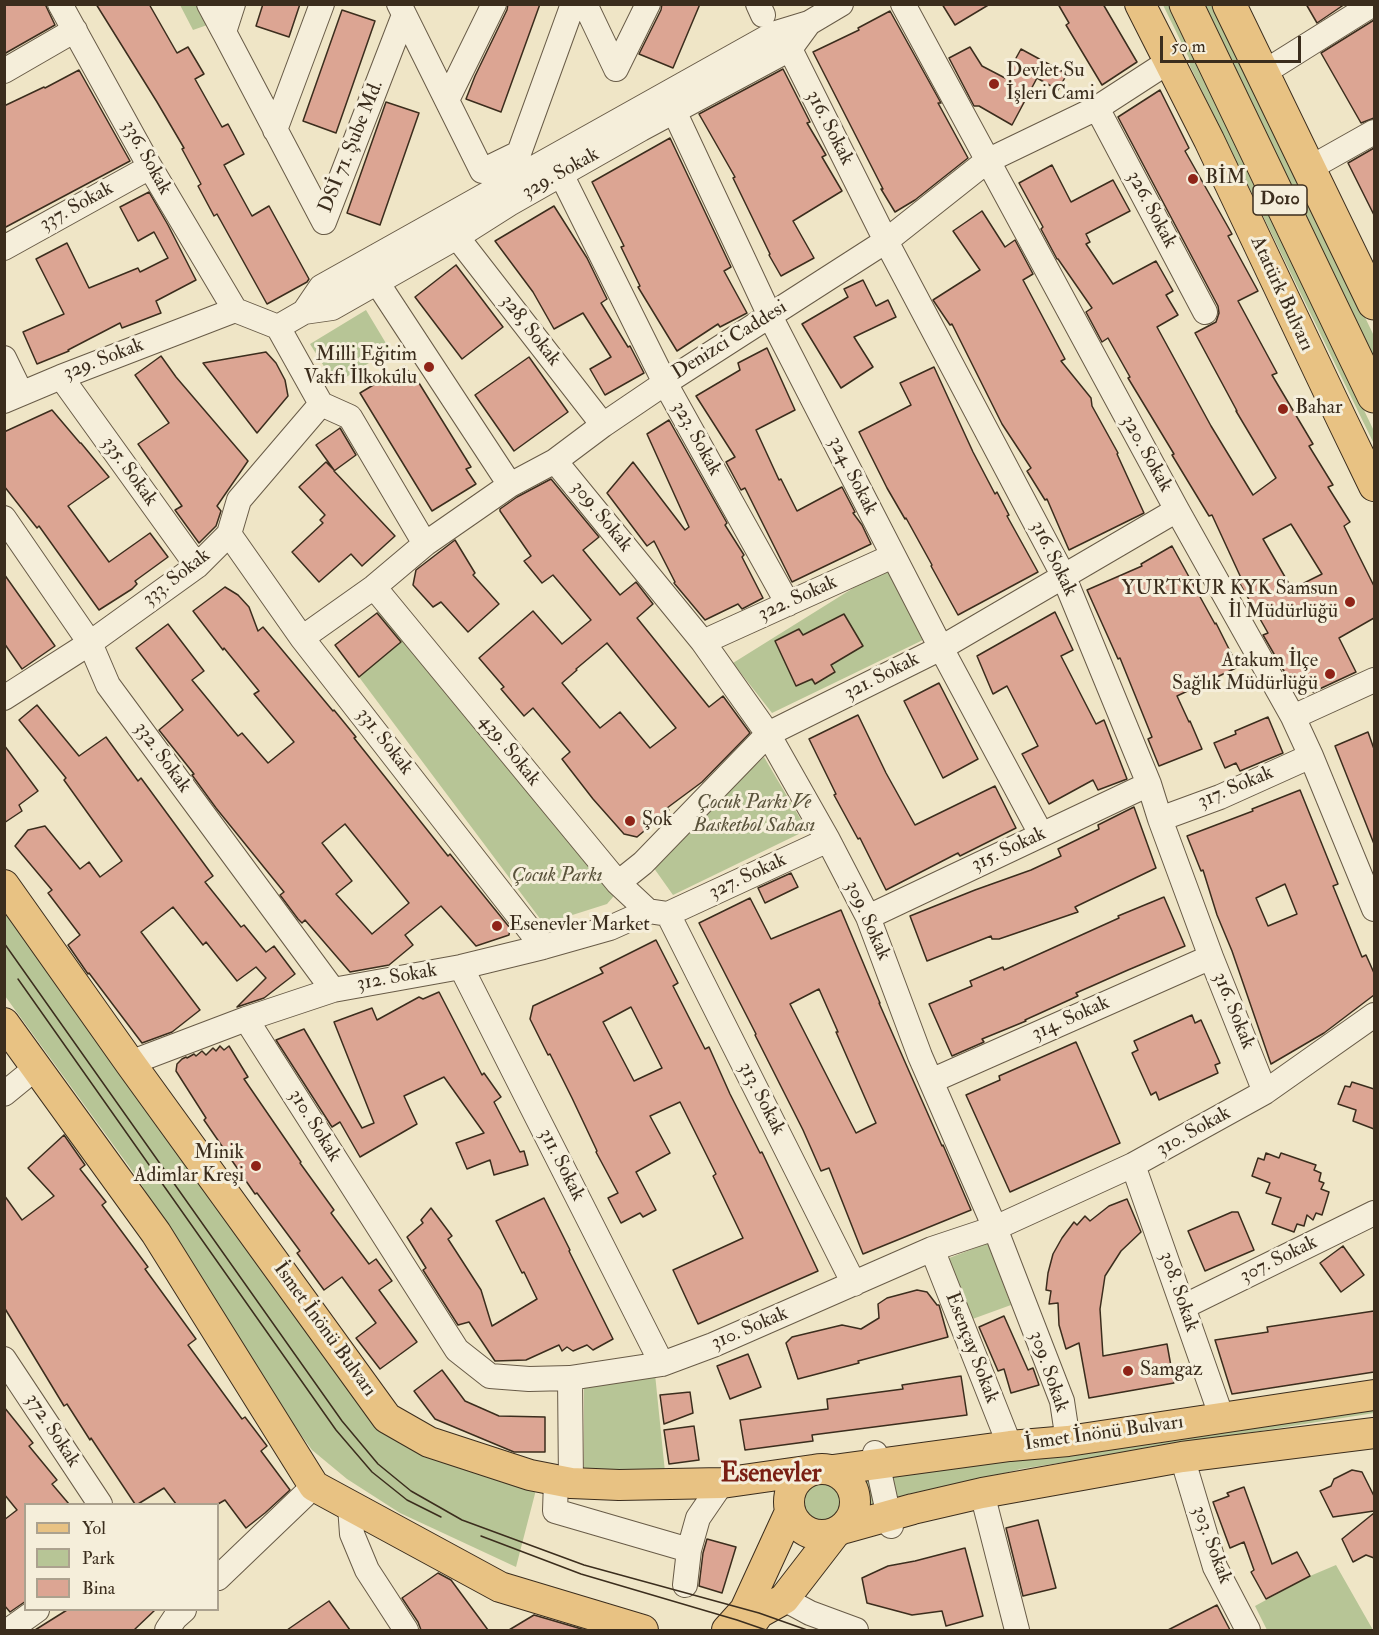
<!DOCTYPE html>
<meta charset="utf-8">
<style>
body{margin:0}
#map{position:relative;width:1379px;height:1635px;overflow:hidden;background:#efe5c6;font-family:"IM FELL Double Pica",serif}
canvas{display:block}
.frame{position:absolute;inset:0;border:6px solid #3b2d1d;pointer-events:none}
.legend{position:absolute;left:24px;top:1503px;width:195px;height:108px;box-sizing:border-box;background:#f5eeda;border:2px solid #aba18e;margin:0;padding:8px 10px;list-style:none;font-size:18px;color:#3b2d1d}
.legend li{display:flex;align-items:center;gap:12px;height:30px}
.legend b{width:30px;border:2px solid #aba18e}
.scale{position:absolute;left:1160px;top:36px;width:141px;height:27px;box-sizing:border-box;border:3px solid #3b2d1d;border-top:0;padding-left:8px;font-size:18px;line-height:21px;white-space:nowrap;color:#3b2d1d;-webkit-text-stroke:4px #f5eeda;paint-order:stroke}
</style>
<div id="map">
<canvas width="1379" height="1635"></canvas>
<div class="frame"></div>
<ul class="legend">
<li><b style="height:8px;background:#e8c283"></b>Yol</li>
<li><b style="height:16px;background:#b7c596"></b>Park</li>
<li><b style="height:16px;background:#dca593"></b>Bina</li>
</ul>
<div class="scale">50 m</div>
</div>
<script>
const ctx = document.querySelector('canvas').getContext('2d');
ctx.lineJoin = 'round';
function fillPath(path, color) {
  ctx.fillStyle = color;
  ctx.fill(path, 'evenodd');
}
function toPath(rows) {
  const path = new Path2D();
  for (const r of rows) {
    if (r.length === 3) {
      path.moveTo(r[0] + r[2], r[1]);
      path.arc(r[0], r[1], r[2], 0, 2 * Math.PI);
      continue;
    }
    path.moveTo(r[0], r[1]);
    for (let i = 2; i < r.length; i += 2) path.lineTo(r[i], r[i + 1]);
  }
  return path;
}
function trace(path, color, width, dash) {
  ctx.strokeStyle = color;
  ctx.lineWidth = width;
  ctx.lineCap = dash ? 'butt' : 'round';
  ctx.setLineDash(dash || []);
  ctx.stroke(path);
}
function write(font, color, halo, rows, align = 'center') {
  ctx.font = font + ' "IM FELL Double Pica",serif';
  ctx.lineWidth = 6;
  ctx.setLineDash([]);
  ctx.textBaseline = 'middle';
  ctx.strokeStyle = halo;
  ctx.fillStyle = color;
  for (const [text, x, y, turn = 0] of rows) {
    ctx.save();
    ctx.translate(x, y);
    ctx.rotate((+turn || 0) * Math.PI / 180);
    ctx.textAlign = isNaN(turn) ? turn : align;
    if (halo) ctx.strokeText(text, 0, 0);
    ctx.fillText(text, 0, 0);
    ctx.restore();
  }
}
const green = toPath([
 [180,5,234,5,230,17,193,30],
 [1163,5,1169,5,1374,431,1374,444,1190,66,1189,58],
 [1202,5,1215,5,1374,336,1374,361],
 [366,310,390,350,335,384,310,344],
 [879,572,895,572,925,639,772,713,733,663],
 [378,612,615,885,613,897,607,904,544,924,335,645],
 [764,757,807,830,673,895,651,864],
 [4,894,354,1394,537,1486,516,1567,400,1513,347,1479,312,1450,271,1394,136,1176,5,996],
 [988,1243,1011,1305,967,1321,944,1260],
 [655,1374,665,1472,584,1473,584,1384],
 [1374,1404,1374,1413,1021,1469,939,1489,872,1511,866,1478],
 [821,1504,22],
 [1336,1565,1373,1630,1267,1630,1255,1606,1310,1576]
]);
const building = toPath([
 [4,4,45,4,55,25,4,54,4,4],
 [96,4,149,4,177,53,188,47,204,74,195,79,222,127,228,124,244,154,224,165,252,216,269,206,309,279,307,282,267,304,217,214,214,216,198,186,201,184,182,149,184,148,157,102,96,4],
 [263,4,300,4,289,37,256,26,263,4],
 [508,4,540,4,501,112,466,99,475,76,507,10,508,4],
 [662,4,700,4,673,68,639,54,661,10,662,4],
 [942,4,990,4,955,25,942,4],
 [1058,4,1103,4,1137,62,1102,85,1066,25,1069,23,1058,4],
 [1306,4,1345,4,1317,23,1306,4],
 [342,10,375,21,336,133,303,121,342,10],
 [890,11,941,103,938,103,968,158,915,200,895,212,881,189,883,189,813,52,859,30,858,28,890,11],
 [1374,20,1374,118,1361,123,1321,53,1374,20],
 [970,47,982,66,1005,78,1021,49,1067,74,1058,90,1037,78,1012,125,979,106,974,106,949,58,970,47],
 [783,69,810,122,807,123,826,155,822,157,842,191,793,221,814,258,781,276,769,255,770,254,733,178,735,177,699,114,783,69],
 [79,70,130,161,4,228,4,106,44,87,45,88,79,70],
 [1160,90,1189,148,1185,151,1232,234,1228,236,1258,291,1238,301,1277,373,1272,375,1313,444,1309,446,1333,485,1328,487,1350,522,1344,526,1374,586,1374,618,1339,638,1356,672,1313,692,1311,688,1302,693,1293,674,1288,678,1263,635,1268,633,1239,582,1242,580,1212,515,1209,516,1172,455,1174,454,1128,378,1130,377,1108,338,1102,342,1086,312,1092,308,1058,259,1057,259,1041,229,1043,227,1019,183,1052,165,1071,202,1113,180,1130,211,1086,234,1090,242,1086,244,1113,284,1156,261,1173,291,1166,295,1178,315,1157,327,1211,426,1253,495,1276,478,1236,411,1237,411,1195,333,1216,322,1219,313,1218,306,1118,117,1160,90],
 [1291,524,1322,574,1292,589,1263,539,1291,524],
 [386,102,419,113,380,225,347,213,386,102],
 [670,138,731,267,724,271,747,313,720,327,718,324,677,351,638,287,640,286,621,247,624,246,592,182,670,138],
 [1374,148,1374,215,1348,163,1374,148],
 [149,192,168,225,196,280,156,301,161,313,122,328,120,323,68,350,69,351,37,364,23,332,64,314,36,259,67,243,89,288,138,268,140,272,168,258,154,232,138,241,120,207,149,192],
 [554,206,587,258,607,299,601,303,628,347,630,346,644,373,605,395,590,369,611,357,583,313,554,329,533,292,495,241,554,206],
 [982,211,1005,247,1015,240,1033,274,1023,280,1065,359,1061,361,1091,398,1092,406,1118,453,1117,454,1144,513,1069,550,1047,499,1045,500,1027,471,1031,468,1002,424,952,324,950,325,933,300,980,270,953,231,982,211],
 [456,265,503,327,462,359,415,297,456,265],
 [863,280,876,306,888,300,896,317,854,337,873,367,841,388,802,324,848,297,844,289,863,280],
 [767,348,795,410,756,430,779,480,781,479,797,511,842,487,855,512,853,513,862,525,871,544,792,582,745,488,741,490,726,462,735,457,696,396,740,370,738,363,767,348],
 [266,352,276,363,285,380,288,396,257,433,203,363,266,352],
 [161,356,176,377,248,461,217,506,221,511,216,526,199,543,175,510,182,506,138,444,169,423,135,375,161,356],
 [529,357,568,412,514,451,475,395,529,357],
 [405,366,411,376,414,375,471,467,466,469,476,484,432,511,360,393,405,366],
 [934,367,973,452,995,494,997,492,1009,515,1007,516,1038,572,958,615,931,566,932,565,906,518,905,519,887,488,859,432,911,405,900,383,934,367],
 [52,410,80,443,81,443,109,477,68,506,109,562,150,533,168,557,135,581,137,584,132,589,99,610,39,526,37,528,4,486,4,432,52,410],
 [669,420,727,523,725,525,744,555,742,557,763,598,742,609,738,604,705,620,674,583,675,582,654,541,647,546,607,493,633,462,685,530,689,527,647,434,669,420],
 [340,428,356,455,334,471,395,536,362,566,351,554,319,582,292,552,323,523,320,520,325,515,299,487,326,462,334,470,316,445,340,428],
 [551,479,599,537,583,550,620,595,636,582,653,604,637,618,709,707,723,696,750,733,702,782,667,808,669,810,637,837,624,834,593,799,562,759,570,752,533,708,524,716,501,689,504,687,479,658,533,611,562,644,591,620,553,575,542,583,524,561,531,556,500,511,500,509,517,497,551,479],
 [607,643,676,728,650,748,620,712,600,728,562,683,577,670,576,669,607,643],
 [455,540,475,573,473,575,499,604,468,632,441,602,433,607,413,585,416,570,455,540],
 [1172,546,1215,624,1216,623,1238,667,1177,696,1189,722,1190,721,1202,749,1159,766,1148,739,1152,737,1120,658,1118,659,1087,590,1142,566,1141,564,1172,546],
 [4,574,55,646,22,669,4,643,4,574],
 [225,587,238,595,249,607,258,631,263,627,333,711,334,710,356,737,354,738,448,856,450,854,510,928,509,935,476,946,441,906,405,935,413,945,389,965,350,972,305,920,302,923,298,919,280,895,284,892,216,808,192,775,194,774,159,730,183,710,136,648,168,624,204,671,192,680,238,736,242,733,268,763,294,742,254,694,259,691,224,648,223,650,193,611,225,587],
 [345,824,409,903,372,934,336,894,352,881,322,843,345,824],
 [1055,612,1073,650,1061,656,1096,724,1104,720,1127,779,1098,790,1093,780,1049,804,1022,754,1038,746,1007,686,993,694,977,656,1055,612],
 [377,613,401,642,359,677,335,645,377,613],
 [844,614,863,646,831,665,835,672,815,684,812,679,796,686,775,641,799,629,803,635,844,614],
 [939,683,978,759,943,778,904,701,939,683],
 [37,705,79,756,106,737,138,781,141,778,213,876,205,882,241,927,244,925,266,952,274,946,295,974,264,998,237,1007,266,978,256,967,237,981,206,942,203,945,173,907,141,932,200,1010,172,1032,142,1043,89,973,88,974,68,945,80,935,48,893,52,890,15,846,28,830,45,826,80,869,89,862,100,877,122,861,64,780,66,778,19,720,37,705],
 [858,715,886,773,915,825,995,786,1016,828,960,856,958,853,886,890,860,838,858,839,834,795,836,794,809,739,858,715],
 [1268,717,1283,753,1240,771,1236,763,1225,768,1214,743,1236,734,1235,731,1268,717],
 [1368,732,1374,749,1374,844,1335,746,1368,732],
 [4,745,38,791,19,805,22,811,4,823,4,745],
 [1300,790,1338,884,1333,886,1362,957,1366,955,1374,973,1374,995,1324,1033,1271,1064,1232,951,1217,915,1203,870,1201,871,1187,836,1253,811,1252,809,1300,790],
 [1285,884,1297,914,1268,926,1256,898,1285,884],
 [1134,807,1156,868,1075,907,1078,912,999,939,992,939,991,936,927,961,910,916,975,890,1031,870,1061,856,1058,849,1099,829,1098,825,1134,807],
 [791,873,798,887,765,903,758,888,791,873],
 [1164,897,1185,946,1128,970,1076,993,1078,996,1025,1020,1026,1021,982,1039,984,1042,952,1056,929,1004,972,986,970,981,1003,967,1004,970,1119,918,1118,916,1164,897],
 [750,898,771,939,841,910,880,1003,879,1003,942,1146,943,1145,971,1210,863,1254,829,1168,821,1171,803,1130,755,1035,756,1034,699,923,750,898],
 [819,989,838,1032,836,1032,876,1123,856,1133,790,1004,819,989],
 [656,940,678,983,673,986,705,1049,709,1047,730,1094,760,1153,762,1152,818,1271,698,1324,673,1270,743,1238,713,1176,716,1174,680,1102,650,1116,670,1153,636,1172,656,1210,643,1217,640,1213,621,1223,608,1198,618,1193,596,1152,597,1151,572,1098,550,1054,548,1055,530,1019,533,1006,603,973,600,968,656,940],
 [631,1007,662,1068,634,1081,603,1022,631,1007],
 [439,992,482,1075,484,1073,501,1097,494,1102,520,1152,524,1151,528,1165,494,1175,490,1160,467,1169,456,1143,484,1133,444,1077,404,1096,417,1124,360,1157,340,1122,332,1127,276,1040,304,1029,362,1128,374,1123,334,1022,372,1008,377,1020,419,997,423,999,439,992],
 [1192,1015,1195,1023,1201,1020,1220,1063,1215,1065,1218,1073,1159,1100,1156,1092,1151,1095,1132,1053,1138,1050,1134,1041,1192,1015],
 [1076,1042,1120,1143,1010,1192,966,1095,1000,1080,999,1076,1076,1042],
 [220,1046,224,1050,229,1046,248,1077,244,1079,301,1162,300,1163,334,1210,331,1213,369,1264,376,1259,392,1281,379,1290,417,1342,380,1369,356,1338,376,1323,342,1277,324,1290,297,1253,300,1251,257,1193,255,1194,204,1120,206,1118,176,1071,177,1064,182,1059,186,1057,187,1058,194,1054,196,1056,202,1051,206,1055,213,1048,216,1051,220,1046],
 [1352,1082,1374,1089,1374,1129,1353,1121,1356,1110,1338,1104,1345,1086,1350,1087,1352,1082],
 [64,1135,85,1165,80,1169,106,1202,102,1205,148,1267,145,1269,196,1339,188,1345,242,1419,245,1417,267,1446,261,1451,290,1490,265,1513,246,1528,225,1500,218,1504,176,1504,164,1488,138,1504,135,1504,91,1438,90,1440,67,1404,64,1406,4,1307,4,1195,22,1220,54,1196,28,1168,64,1135],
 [1266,1153,1279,1158,1281,1153,1316,1165,1314,1170,1321,1173,1319,1181,1324,1183,1321,1189,1329,1192,1322,1215,1316,1213,1313,1220,1307,1215,1304,1226,1297,1224,1294,1232,1272,1224,1281,1198,1266,1193,1270,1183,1252,1176,1258,1158,1264,1160,1266,1153],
 [544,1198,570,1250,569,1251,613,1339,593,1350,587,1345,573,1351,567,1347,562,1351,559,1345,526,1360,495,1361,469,1322,458,1325,423,1270,426,1268,407,1237,423,1223,421,1220,431,1208,452,1236,448,1239,481,1290,492,1326,537,1299,524,1272,522,1273,496,1221,544,1198],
 [1127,1199,1141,1232,1121,1251,1105,1276,1100,1309,1103,1356,1167,1344,1174,1383,1089,1398,1079,1343,1066,1349,1059,1325,1058,1303,1049,1304,1051,1291,1046,1290,1048,1273,1053,1254,1062,1238,1074,1222,1077,1225,1085,1216,1090,1221,1109,1206,1127,1199],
 [1232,1212,1238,1212,1254,1250,1205,1271,1188,1231,1232,1212],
 [1343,1246,1364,1275,1341,1292,1320,1263,1343,1246],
 [917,1290,927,1292,937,1305,939,1305,948,1337,858,1361,859,1363,798,1379,786,1343,792,1337,842,1325,861,1329,879,1318,878,1304,887,1298,917,1290],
 [1374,1311,1374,1372,1232,1394,1215,1340,1268,1332,1267,1327,1374,1311],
 [1004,1316,1028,1370,1033,1368,1039,1385,1011,1393,1004,1369,998,1371,979,1327,1004,1316],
 [748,1354,761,1387,730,1399,717,1366,748,1354],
 [442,1370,465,1401,499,1416,545,1417,545,1452,514,1452,435,1419,414,1391,442,1370],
 [961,1376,967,1415,812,1435,813,1441,745,1450,740,1420,828,1409,827,1399,903,1389,902,1385,961,1376],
 [690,1392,693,1413,664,1424,660,1395,690,1392],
 [4,1407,33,1443,29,1446,57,1480,52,1484,69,1504,26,1504,26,1601,10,1612,4,1605,4,1520,17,1510,4,1494,4,1407],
 [694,1426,699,1460,669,1464,664,1430,694,1426],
 [1352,1470,1362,1472,1374,1496,1374,1511,1333,1517,1320,1491,1331,1486,1334,1479,1352,1470],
 [1244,1487,1272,1564,1297,1552,1310,1576,1266,1599,1251,1572,1254,1570,1244,1542,1230,1548,1213,1502,1229,1496,1227,1493,1244,1487],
 [1374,1513,1374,1558,1366,1555,1353,1562,1342,1539,1374,1513],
 [1038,1520,1056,1588,1023,1596,1006,1528,1038,1520],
 [707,1539,736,1547,722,1593,699,1586,703,1553,707,1539],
 [965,1548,983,1616,946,1626,942,1611,912,1615,867,1603,862,1578,888,1566,915,1561,965,1548],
 [438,1573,451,1580,488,1630,421,1630,418,1622,402,1598,438,1573],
 [329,1601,350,1630,287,1630,329,1601],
 [1217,1605,1230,1630,1168,1630,1217,1605],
 [67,1610,155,1610,134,1630,35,1630,67,1610],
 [534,1615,585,1630,509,1630,534,1615]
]);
const minor = toPath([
 [60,4,150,167,235,310],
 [209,4,224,32],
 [233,4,224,32,324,222],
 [399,4,482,171,519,153,573,4],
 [585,4,616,69],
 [758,4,763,15],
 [903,4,1177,510,1293,717,1311,756,1374,909],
 [790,49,886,241,1063,575,1149,784,1160,819,1211,957,1265,1092],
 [616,69,648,4],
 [4,71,75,30],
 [1263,73,1373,4],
 [447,100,494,4],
 [1097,108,1205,312],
 [674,111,770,316,941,648,1041,834],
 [275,130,322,4],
 [1310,168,1374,132],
 [561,174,665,383,788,604],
 [324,222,404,15],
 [457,237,603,425],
 [4,248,150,167],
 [376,282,384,293,510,485],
 [304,312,321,287,773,34,809,23,841,4],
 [4,358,21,393],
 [61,377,197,566],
 [4,401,61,377,235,310,278,327,304,312,332,308,457,237,509,204,641,129,790,49,809,23],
 [321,404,350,417,425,544],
 [555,461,703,642,768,734,828,840,868,917,920,1056,995,1228,1062,1401,1068,1441],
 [4,518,90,643,108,685,333,990],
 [229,534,302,638,543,947],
 [374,587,618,883,648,911],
 [302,638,374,587,425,544,510,485,555,461,603,425,665,383,886,241,987,161,1097,108,1168,62],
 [703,642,893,556],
 [4,698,90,643,197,566,229,534,239,500,321,404,278,327],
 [1293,717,1374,680],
 [1160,819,1220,797,1311,756],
 [618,883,643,863,768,734,941,648,1177,510],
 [668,914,854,1284],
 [668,914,828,840],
 [868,917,1149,784],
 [461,967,662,1364],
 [246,1019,457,1350,490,1376,529,1379,570,1378,662,1364,713,1345,932,1249,995,1228,1133,1165,1265,1092,1374,1015],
 [130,1063,246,1019,333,990,461,967,543,947,610,928,648,911,668,914],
 [931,1081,1211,957],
 [4,1094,37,1067],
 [1133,1165,1222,1418],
 [932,1249,1010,1446],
 [1183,1307,1374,1213],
 [4,1359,100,1504],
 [570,1378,571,1483],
 [875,1453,891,1526],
 [1182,1457,1215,1567,1248,1630],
 [556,1481,555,1511,689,1550],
 [982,1493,1017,1630],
 [350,1506,352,1534,367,1570,406,1630],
 [218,1578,314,1486],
 [685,1585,689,1550,698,1518,722,1483],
 [784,1599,810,1613,856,1630],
 [9,1630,37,1610],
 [167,1630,175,1618,184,1610]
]);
const major = toPath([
 [1140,4,1209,140,1342,420,1374,486],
 [4,885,130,1063,387,1418,429,1442,530,1475,571,1483,619,1485,722,1483,813,1470],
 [4,1023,156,1233,314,1486,500,1587,643,1630],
 [822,1502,33],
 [833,1470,1010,1446,1068,1441,1374,1395],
 [845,1528,913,1509,982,1493,1182,1457,1374,1433],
 [727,1630,745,1610,790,1512],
 [747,1630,759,1613,784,1599,835,1533]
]);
const highway = toPath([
 [1186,4,1374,396],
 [1229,4,1374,303]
]);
const tram = toPath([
 [4,943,342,1421,378,1464,411,1491,462,1520,584,1565,759,1613,807,1630],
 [18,979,336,1430,372,1472,407,1500,441,1517],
 [481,1536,581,1574,737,1620,766,1630]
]);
const markers = [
 [994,84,6,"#8f2418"],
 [1193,179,6,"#8f2418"],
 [429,367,6,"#8f2418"],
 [1283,409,6,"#8f2418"],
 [1350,602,6,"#8f2418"],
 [1330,674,6,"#8f2418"],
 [630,821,6,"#8f2418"],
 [497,926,6,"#8f2418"],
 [256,1166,6,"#8f2418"],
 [1128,1371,6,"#8f2418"]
];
const shields = [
 [1280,200,54]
];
const shieldNames = [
 ["D010",1280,200]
];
const poiNames = [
 ["Devlet Su",1006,72],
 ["İşleri Cami",1006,95],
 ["BİM",1205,179],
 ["Milli Eğitim",417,356,"right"],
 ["Vakfı İlkokulu",417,379,"right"],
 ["Bahar",1295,409],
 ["YURTKUR KYK Samsun",1338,590,"right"],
 ["İl Müdürlüğü",1338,613,"right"],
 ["Atakum İlçe",1318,662,"right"],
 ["Sağlık Müdürlüğü",1318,685,"right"],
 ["Şok",642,821],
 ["Esenevler Market",509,926],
 ["Minik",244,1154,"right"],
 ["Adimlar Kreşi",244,1177,"right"],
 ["Samgaz",1140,1371]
];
const streetNames = [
 ["316. Sokak",829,128,63],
 ["DSİ 71. Şube Md.",352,147,-68],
 ["336. Sokak",146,158,61],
 ["329. Sokak",561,174,-29],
 ["337. Sokak",77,207,-29],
 ["326. Sokak",1151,210,62],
 ["Atatürk Bulvarı",1281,294,65],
 ["328, Sokak",530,331,52],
 ["Denizci Caddesi",730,341,-32],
 ["329. Sokak",104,360,-21],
 ["323. Sokak",696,439,61],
 ["320. Sokak",1146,454,61],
 ["335. Sokak",129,472,54],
 ["324. Sokak",852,476,63],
 ["309. Sokak",601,517,51],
 ["316. Sokak",1053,559,64],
 ["333. Sokak",177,578,-38],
 ["322. Sokak",798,599,-24],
 ["321. Sokak",882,677,-27],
 ["331. Sokak",384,742,52],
 ["439. Sokak",509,751,51],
 ["332. Sokak",162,758,54],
 ["317. Sokak",1236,788,-23],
 ["315. Sokak",1009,850,-25],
 ["327. Sokak",748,877,-25],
 ["309. Sokak",867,921,66],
 ["312. Sokak",397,978,-10],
 ["316. Sokak",1233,1011,68],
 ["314. Sokak",1071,1019,-24],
 ["313. Sokak",761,1099,63],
 ["310. Sokak",314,1126,58],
 ["310. Sokak",1194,1132,-29],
 ["311. Sokak",561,1165,63],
 ["307. Sokak",1279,1260,-26],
 ["308. Sokak",1178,1292,71],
 ["310. Sokak",750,1329,-23],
 ["İsmet İnönü Bulvarı",324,1330,54],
 ["Esençay Sokak",971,1348,69],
 ["309. Sokak",1048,1372,71],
 ["372. Sokak",52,1431,57],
 ["İsmet İnönü Bulvarı",1104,1434,-8],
 ["303. Sokak",1211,1545,70]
];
const parkNames = [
 ["Çocuk Parkı Ve",754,804],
 ["Basketbol Sahası",754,827],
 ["Çocuk Parkı",557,877]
];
const districtNames = [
 ["Esenevler",771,1475]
];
fillPath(green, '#b7c596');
fillPath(building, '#dca593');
trace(building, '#3b2d1d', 1.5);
trace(minor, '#685b47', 26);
trace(major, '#3b2d1d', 32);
trace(highway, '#3b2d1d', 35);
trace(minor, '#f5eeda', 24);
trace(major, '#e8c283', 30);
trace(highway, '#e8c283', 33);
trace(tram, '#3b2d1d', 1.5);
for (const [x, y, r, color] of markers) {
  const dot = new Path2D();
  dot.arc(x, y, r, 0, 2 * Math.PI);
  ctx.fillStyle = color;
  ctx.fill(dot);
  trace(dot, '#f5eeda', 2);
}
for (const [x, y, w] of shields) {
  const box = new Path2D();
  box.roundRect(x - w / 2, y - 15, w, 30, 4.5);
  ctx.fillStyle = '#f5eeda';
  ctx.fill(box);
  trace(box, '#3b2d1d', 1.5);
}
write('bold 18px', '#3b2d1d', null, shieldNames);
write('20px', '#3b2d1d', '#f5eeda', poiNames, 'left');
write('20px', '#3b2d1d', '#f5eeda', streetNames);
write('italic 20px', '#5a533b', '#f5eeda', parkNames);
write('bold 26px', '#7a1f14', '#f5eeda', districtNames);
</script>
